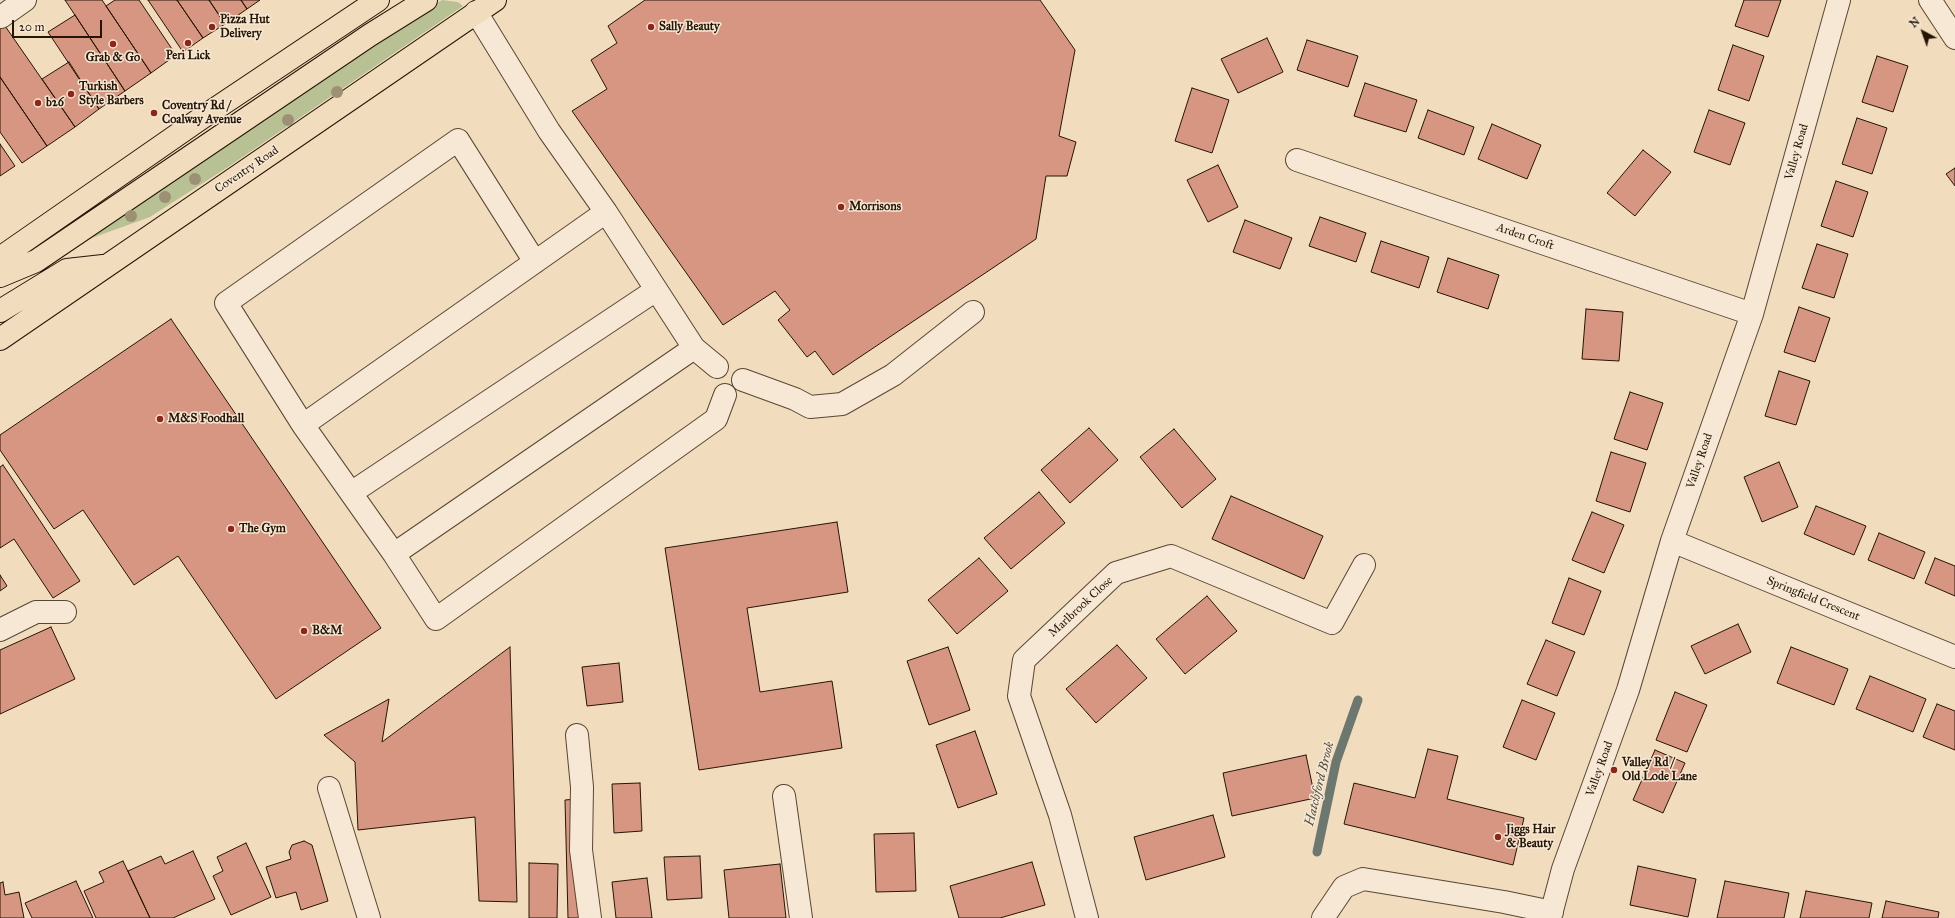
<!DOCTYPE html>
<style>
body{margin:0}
#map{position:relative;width:1955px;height:918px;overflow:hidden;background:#f2dcbe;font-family:"IM FELL Great Primer",serif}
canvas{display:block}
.north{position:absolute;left:1903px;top:12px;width:40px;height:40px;-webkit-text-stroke:3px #f7e8d5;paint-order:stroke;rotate:319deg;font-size:11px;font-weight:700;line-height:16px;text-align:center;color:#251505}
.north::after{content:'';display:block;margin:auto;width:14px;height:18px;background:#251505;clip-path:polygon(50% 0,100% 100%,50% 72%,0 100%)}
.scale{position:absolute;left:12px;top:20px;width:90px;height:18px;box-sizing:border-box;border:2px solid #251505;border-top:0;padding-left:5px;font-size:12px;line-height:14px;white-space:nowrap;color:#251505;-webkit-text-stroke:3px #f7e8d5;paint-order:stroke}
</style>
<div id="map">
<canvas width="1955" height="918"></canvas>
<div class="north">N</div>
<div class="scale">20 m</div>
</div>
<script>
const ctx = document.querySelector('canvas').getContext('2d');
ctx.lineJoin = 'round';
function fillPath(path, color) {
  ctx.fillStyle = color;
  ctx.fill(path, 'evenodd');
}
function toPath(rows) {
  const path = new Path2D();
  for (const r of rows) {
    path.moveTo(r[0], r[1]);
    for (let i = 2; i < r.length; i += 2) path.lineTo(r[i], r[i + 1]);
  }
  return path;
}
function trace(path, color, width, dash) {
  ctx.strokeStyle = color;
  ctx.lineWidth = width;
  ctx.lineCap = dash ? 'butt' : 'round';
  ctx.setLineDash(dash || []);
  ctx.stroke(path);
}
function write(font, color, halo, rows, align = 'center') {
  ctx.font = font + ' "IM FELL Great Primer",serif';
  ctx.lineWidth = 3;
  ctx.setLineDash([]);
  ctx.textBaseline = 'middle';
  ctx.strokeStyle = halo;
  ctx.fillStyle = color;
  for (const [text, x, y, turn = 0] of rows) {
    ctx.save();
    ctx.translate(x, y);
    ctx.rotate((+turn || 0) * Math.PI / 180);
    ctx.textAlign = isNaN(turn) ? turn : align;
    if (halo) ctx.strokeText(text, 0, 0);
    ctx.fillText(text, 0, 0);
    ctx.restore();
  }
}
const green = toPath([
 [442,0,458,2,463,6,228,167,150,217,89,239,86,231]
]);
const stream = toPath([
 [1317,852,1336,762,1358,700]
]);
const building = toPath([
 [65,0,102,0,151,73,125,91,65,0],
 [115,0,139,0,176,55,151,73,106,6,115,0],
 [148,0,177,0,203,38,183,52,148,0],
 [177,0,209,0,225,24,203,38,177,0],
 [209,0,241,0,247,9,225,24,209,0],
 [241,0,260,0,247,9,241,0],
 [645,0,1040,0,1075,50,1059,136,1076,142,1067,176,1046,176,1036,239,833,375,815,351,807,357,778,320,790,310,775,291,723,325,572,111,607,89,591,60,617,43,608,26,645,0],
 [1744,0,1781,0,1768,37,1735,26,1744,0],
 [75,15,125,91,99,109,48,32,75,15],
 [3,23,75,127,47,146,0,77,0,26,3,23],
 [1267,38,1283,72,1238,93,1221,59,1267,38],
 [1307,40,1358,56,1348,87,1297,70,1307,40],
 [1733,45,1764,56,1749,101,1718,90,1733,45],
 [1877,56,1908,66,1893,112,1862,102,1877,56],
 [69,62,99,109,75,127,42,79,69,62],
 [0,77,47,146,22,163,0,132,0,77],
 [1365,83,1417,100,1406,132,1354,116,1365,83],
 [1192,88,1229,100,1212,153,1175,141,1192,88],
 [1428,110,1474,127,1464,155,1418,138,1428,110],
 [1709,110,1745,123,1730,165,1694,152,1709,110],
 [1857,118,1887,128,1872,174,1842,164,1857,118],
 [1492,124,1541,145,1527,179,1478,159,1492,124],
 [0,144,15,166,0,176,0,144],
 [1643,150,1671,172,1635,216,1607,193,1643,150],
 [1218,165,1238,207,1208,222,1187,180,1218,165],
 [1955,168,1955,186,1946,174,1955,168],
 [1836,181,1868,192,1853,237,1821,226,1836,181],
 [1320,217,1366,233,1356,262,1309,246,1320,217],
 [1245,220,1292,238,1280,269,1233,252,1245,220],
 [1381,241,1429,257,1419,288,1371,272,1381,241],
 [1817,244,1848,254,1834,298,1802,288,1817,244],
 [1448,258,1499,275,1488,309,1437,292,1448,258],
 [1799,307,1830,318,1815,362,1784,352,1799,307],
 [1586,309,1623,312,1619,361,1582,359,1586,309],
 [171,319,381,628,276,699,178,556,134,585,83,510,54,529,0,450,0,435,171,319],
 [1779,371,1810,381,1796,425,1765,416,1779,371],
 [1630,392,1663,403,1647,450,1614,439,1630,392],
 [1089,428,1118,460,1070,503,1041,470,1089,428],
 [1174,429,1216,479,1182,508,1140,457,1174,429],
 [1611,452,1646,463,1630,512,1596,501,1611,452],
 [1779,462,1798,507,1762,522,1744,477,1779,462],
 [3,465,80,581,53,598,14,539,0,548,0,467,3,465],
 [1039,492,1065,523,1011,569,984,538,1039,492],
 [1231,496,1323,536,1304,579,1212,539,1231,496],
 [1816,506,1866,526,1854,555,1804,534,1816,506],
 [1592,512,1624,525,1604,573,1572,560,1592,512],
 [837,522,848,592,747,608,760,692,832,681,842,748,699,770,665,548,837,522],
 [1879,533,1925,552,1914,579,1868,560,1879,533],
 [979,558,1008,591,957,634,928,600,979,558],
 [1935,558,1955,566,1955,596,1925,583,1935,558],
 [0,575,7,586,0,591,0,575],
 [1569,578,1601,591,1584,635,1552,623,1569,578],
 [1207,596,1237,631,1185,674,1156,639,1207,596],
 [1738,624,1751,652,1705,674,1691,646,1738,624],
 [51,627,75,679,0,714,0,650,51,627],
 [1546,640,1575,652,1557,696,1527,684,1546,640],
 [1117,645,1147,678,1096,723,1066,689,1117,645],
 [510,647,517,902,479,901,475,817,358,830,355,762,324,735,389,699,382,742,510,647],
 [948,647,970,710,929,725,907,661,948,647],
 [1791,647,1848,669,1834,705,1777,683,1791,647],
 [619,663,623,702,587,706,582,667,619,663],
 [1870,676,1926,699,1913,732,1856,709,1870,676],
 [1675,692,1707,705,1687,752,1656,740,1675,692],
 [1522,700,1555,713,1536,760,1503,747,1522,700],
 [1937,704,1955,711,1955,750,1923,737,1937,704],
 [975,731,997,794,958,808,936,745,975,731],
 [1428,749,1458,756,1447,799,1524,818,1513,865,1344,824,1354,783,1415,798,1428,749],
 [1655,750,1685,763,1663,813,1633,800,1655,750],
 [1306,755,1315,798,1232,816,1223,773,1306,755],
 [640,783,642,831,614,833,612,784,640,783],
 [577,799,585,918,568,918,565,800,577,799],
 [1213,815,1225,857,1146,880,1134,837,1213,815],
 [914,833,916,891,876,892,874,834,914,833],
 [304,841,312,845,328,901,301,910,296,892,276,898,266,867,291,859,289,852,292,845,304,841],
 [246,843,271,897,231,915,213,876,223,871,217,857,246,843],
 [193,851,215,899,173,918,150,918,128,871,161,856,165,864,193,851],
 [700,856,702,898,667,900,664,857,700,856],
 [123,861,150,918,96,918,84,891,104,882,99,872,123,861],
 [1032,862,1045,905,1000,918,959,918,950,886,1032,862],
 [529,863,558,864,557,918,529,918,529,863],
 [780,864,786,918,729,918,724,870,780,864],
 [1638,866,1696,879,1688,917,1630,905,1638,866],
 [647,878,652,918,616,918,612,882,647,878],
 [76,881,93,918,32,918,25,903,76,881],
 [1725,881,1789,893,1784,918,1717,918,1725,881],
 [3,882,5,895,19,892,24,918,0,918,0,883,3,882],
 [1806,891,1872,903,1869,918,1800,918,1806,891],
 [1886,901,1939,912,1938,918,1882,918,1886,901]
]);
const minor = toPath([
 [1930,0,1955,38],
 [476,12,549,131,606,212,694,348,717,367],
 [1,17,25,0],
 [1297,160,1752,314],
 [606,212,303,425,394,554,436,619,716,419,725,395],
 [743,380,795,399,810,407,842,404,893,375,973,312],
 [303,425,226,303,458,140,535,262],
 [351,493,656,290],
 [1672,541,1955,657],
 [394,554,694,348],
 [0,630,36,612,65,612],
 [577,735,582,787,581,850,590,918],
 [329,788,369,918],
 [784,796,801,918],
 [1087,918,1060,815,1019,696,1024,660,1116,573,1171,556,1332,623,1364,565],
 [1323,918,1344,887,1363,879,1504,902,1552,912],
 [1550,918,1563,869,1628,690,1672,541,1752,314,1839,0]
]);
const highway = toPath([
 [0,258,203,117,378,0],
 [0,276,36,261,370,35,426,0],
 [0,311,67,270,103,266],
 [0,339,495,0]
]);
const trees = [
 [337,92],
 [288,120],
 [195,179],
 [165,197],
 [131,216]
];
const markers = [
 [212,27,4,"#8f2418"],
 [651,27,4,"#8f2418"],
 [188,43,4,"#8f2418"],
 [113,44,4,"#8f2418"],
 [71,94,4,"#8f2418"],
 [38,103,4,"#8f2418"],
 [154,113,4,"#8f2418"],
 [841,207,4,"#8f2418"],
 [160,419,4,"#8f2418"],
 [231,529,4,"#8f2418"],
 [304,631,4,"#8f2418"],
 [1614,770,4,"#8f2418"],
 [1498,837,4,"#8f2418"]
];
const poiNames = [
 ["Pizza Hut",220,20],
 ["Delivery",220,34],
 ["Sally Beauty",659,27],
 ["Peri Lick",188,56,"center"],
 ["Grab & Go",113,58,"center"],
 ["Turkish",79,87],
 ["Style Barbers",79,101],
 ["b26",46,103],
 ["Coventry Rd /",162,106],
 ["Coalway Avenue",162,120],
 ["Morrisons",849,207],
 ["M&S Foodhall",168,419],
 ["The Gym",239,529],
 ["B&M",312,631],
 ["Valley Rd /",1622,763],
 ["Old Lode Lane",1622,777],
 ["Jiggs Hair",1506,830],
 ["& Beauty",1506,844]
];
const streetNames = [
 ["Valley Road",1797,152,-74],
 ["Coventry Road",247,170,-34],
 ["Arden Croft",1525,237,19],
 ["Valley Road",1700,461,-71],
 ["Springfield Crescent",1813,599,22],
 ["Marlbrook Close",1081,607,-43],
 ["Valley Road",1600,769,-70]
];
const waterNames = [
 ["Hatchford Brook",1320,784,-76]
];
fillPath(green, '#b8c193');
trace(stream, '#6c786f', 9);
fillPath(building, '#d69681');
trace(building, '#251505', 1);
trace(minor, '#584733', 24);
trace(highway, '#251505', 24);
trace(minor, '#f7e8d5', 22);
trace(highway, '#f2dcbe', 22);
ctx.fillStyle = '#9d9074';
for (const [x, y] of trees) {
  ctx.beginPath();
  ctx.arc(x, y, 6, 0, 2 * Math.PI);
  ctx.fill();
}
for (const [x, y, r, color] of markers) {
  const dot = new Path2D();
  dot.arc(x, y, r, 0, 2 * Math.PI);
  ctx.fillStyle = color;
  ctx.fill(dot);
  trace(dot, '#f7e8d5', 1.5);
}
write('bold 12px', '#251505', '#f7e8d5', poiNames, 'left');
write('12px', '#251505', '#f7e8d5', streetNames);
write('italic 13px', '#4f4f43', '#f7e8d5', waterNames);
</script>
